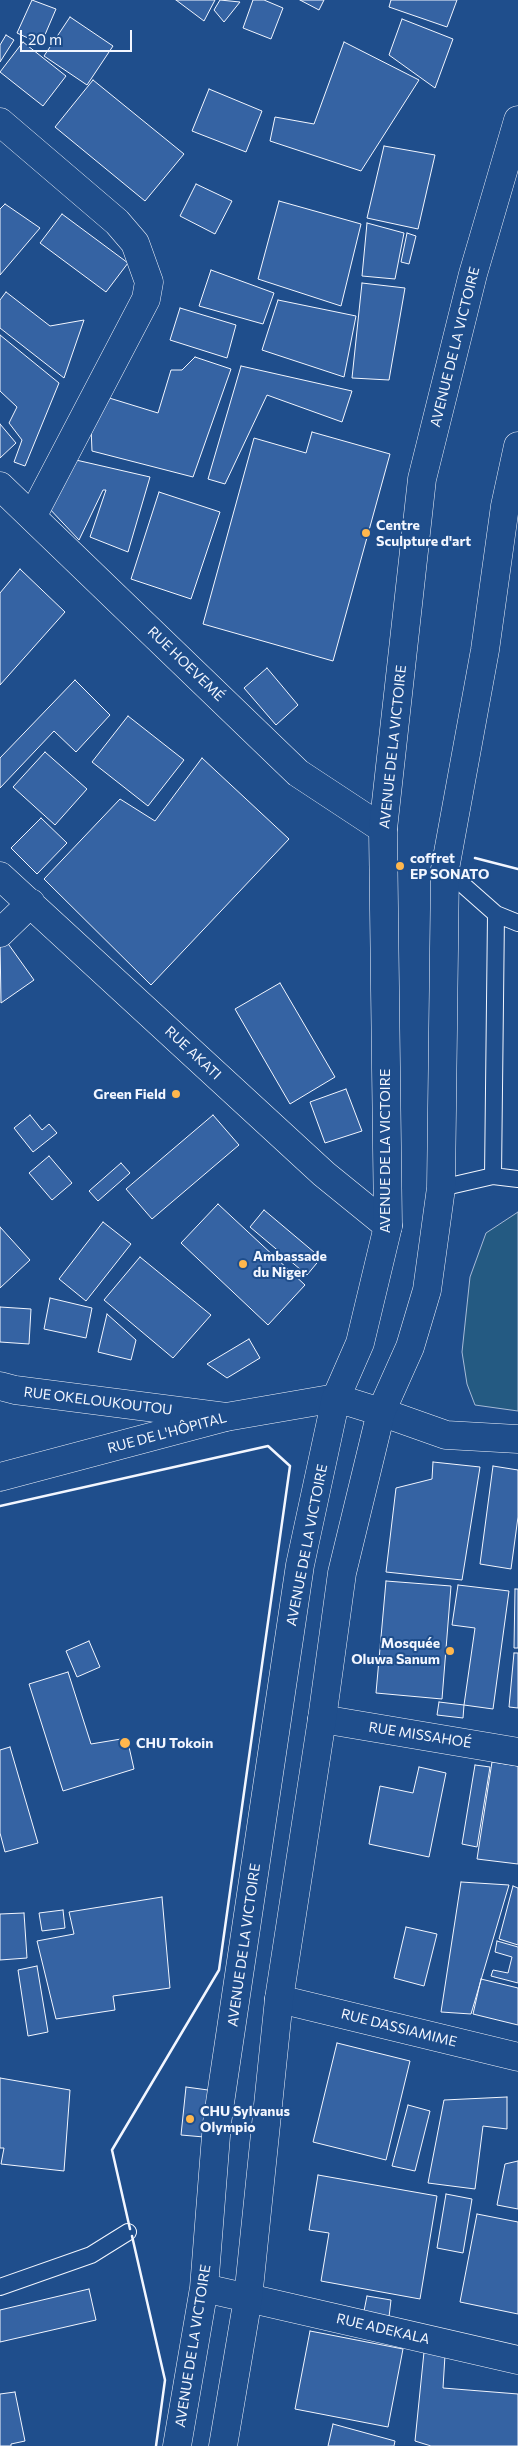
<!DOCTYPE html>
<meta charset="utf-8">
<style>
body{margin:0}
#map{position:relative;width:518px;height:2446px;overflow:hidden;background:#1f4e8c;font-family:Commissioner,sans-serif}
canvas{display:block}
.scale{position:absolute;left:20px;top:30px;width:112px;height:22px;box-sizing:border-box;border:2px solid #f2f6ff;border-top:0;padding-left:6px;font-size:15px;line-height:18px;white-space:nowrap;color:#f2f6ff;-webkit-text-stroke:4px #1f4e8c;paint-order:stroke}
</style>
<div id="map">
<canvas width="518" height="2446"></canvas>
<div class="scale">20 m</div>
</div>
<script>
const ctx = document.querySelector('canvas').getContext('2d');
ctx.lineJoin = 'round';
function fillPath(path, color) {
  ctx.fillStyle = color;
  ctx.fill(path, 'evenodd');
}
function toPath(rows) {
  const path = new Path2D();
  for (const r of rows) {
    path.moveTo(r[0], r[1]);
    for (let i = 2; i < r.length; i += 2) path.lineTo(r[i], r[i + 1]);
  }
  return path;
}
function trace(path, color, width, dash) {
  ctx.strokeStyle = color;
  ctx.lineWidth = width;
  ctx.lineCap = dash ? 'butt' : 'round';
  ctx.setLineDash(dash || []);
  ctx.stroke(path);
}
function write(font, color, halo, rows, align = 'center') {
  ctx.font = font + ' Commissioner,sans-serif';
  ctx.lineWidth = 4;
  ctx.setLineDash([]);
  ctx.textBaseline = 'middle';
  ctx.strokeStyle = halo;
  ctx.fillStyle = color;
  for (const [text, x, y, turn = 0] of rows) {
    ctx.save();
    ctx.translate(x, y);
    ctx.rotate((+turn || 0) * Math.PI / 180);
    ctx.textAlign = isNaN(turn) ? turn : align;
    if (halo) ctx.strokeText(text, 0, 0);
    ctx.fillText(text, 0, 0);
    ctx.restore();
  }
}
const green = toPath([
 [518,1212,518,1411,475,1405,467,1384,462,1352,470,1277,486,1233,518,1212]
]);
const building = toPath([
 [32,0,56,9,41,44,17,33,32,0],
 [176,0,215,0,204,21,176,0],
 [220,0,240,2,224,22,214,10,220,0],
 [253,0,264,0,283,8,271,39,243,28,253,0],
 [300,0,324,0,319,10,300,0],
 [391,0,457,0,447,27,389,7,391,0],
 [70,17,113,46,87,85,44,56,70,17],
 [402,19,453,39,435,88,389,55,402,19],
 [6,35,14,40,0,62,0,45,6,35],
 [23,42,66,76,43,106,0,72,23,42],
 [344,42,419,80,361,171,270,141,275,117,314,124,344,42],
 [93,80,184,154,145,201,55,127,93,80],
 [209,89,262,111,246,152,192,131,209,89],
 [384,146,435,155,418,229,367,218,384,146],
 [196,184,232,201,215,234,180,216,196,184],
 [279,201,361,224,341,306,258,279,279,201],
 [5,204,40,228,0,275,0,209,5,204],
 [62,214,128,263,106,292,40,243,62,214],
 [367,223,404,233,395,279,362,276,367,223],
 [407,233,416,236,409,264,401,262,407,233],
 [211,270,274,293,263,324,199,306,211,270],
 [362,283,405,288,389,380,352,378,362,283],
 [6,292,50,326,84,320,64,378,0,328,0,300,6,292],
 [278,300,356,316,344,377,262,350,278,300],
 [180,308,236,325,227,358,170,340,180,308],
 [0,335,59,383,25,466,14,462,22,440,9,423,17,407,0,391,0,335],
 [195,357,231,369,193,477,92,451,91,427,106,397,158,413,171,370,182,370,195,357],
 [241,366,352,391,342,422,267,395,225,484,208,479,241,366],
 [0,424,16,443,0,458,0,424],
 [312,432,390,454,333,661,203,624,254,438,306,453,312,432],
 [76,460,150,477,128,552,90,537,106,490,103,490,79,540,47,506,76,460],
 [159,492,220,512,191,599,131,579,159,492],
 [20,569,65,612,0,685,0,593,20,569],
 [267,668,298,705,276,725,244,688,267,668],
 [75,680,110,715,76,752,54,731,0,788,0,758,75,680],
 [128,716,184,760,148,806,92,762,128,716],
 [45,752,87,789,55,825,13,787,45,752],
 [202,758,289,839,151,985,44,879,120,799,155,821,202,758],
 [41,818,67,843,37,874,11,848,41,818],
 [4,938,34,980,1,1003,0,941,4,938],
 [280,983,335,1077,290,1104,235,1009,280,983],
 [346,1089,362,1131,325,1143,310,1102,346,1089],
 [30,1115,42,1130,49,1124,57,1133,33,1152,14,1128,30,1115],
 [213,1115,239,1145,152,1219,126,1189,213,1115],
 [49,1156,72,1183,52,1200,29,1173,49,1156],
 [121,1163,130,1173,98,1201,89,1191,121,1163],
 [218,1204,305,1285,268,1325,181,1243,218,1204],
 [264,1210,321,1258,307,1275,250,1227,264,1210],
 [103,1222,131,1244,86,1301,59,1279,103,1222],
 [0,1227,30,1260,0,1288,0,1227],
 [140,1257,211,1315,173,1358,104,1300,140,1257],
 [50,1298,92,1308,86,1338,44,1329,50,1298],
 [0,1307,31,1309,29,1344,0,1342,0,1307],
 [107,1314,136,1340,131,1360,98,1352,107,1314],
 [249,1339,260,1358,227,1378,207,1364,249,1339],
 [433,1462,480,1467,462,1580,386,1572,396,1488,432,1479,433,1462],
 [493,1466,518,1470,518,1517,511,1569,480,1564,493,1466],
 [386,1581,451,1586,442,1699,376,1693,386,1581],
 [458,1585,509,1591,493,1709,464,1705,475,1628,452,1625,458,1585],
 [515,1589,518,1589,518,1648,514,1648,515,1589],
 [89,1641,100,1667,77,1677,66,1651,89,1641],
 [514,1653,518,1653,518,1708,509,1707,514,1653],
 [68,1672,91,1744,127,1738,134,1769,63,1791,29,1684,68,1672],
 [439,1702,464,1705,463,1718,437,1715,439,1702],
 [10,1747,38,1843,5,1852,0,1833,0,1750,10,1747],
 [492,1762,518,1766,518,1864,477,1859,492,1762],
 [475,1765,490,1767,477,1847,462,1844,475,1765],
 [419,1767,446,1773,429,1857,369,1844,380,1786,413,1793,419,1767],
 [461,1882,509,1885,471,2014,441,2012,461,1882],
 [513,1886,518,1888,518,1945,499,1939,513,1886],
 [162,1897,170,1988,113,1996,115,2010,56,2019,37,1941,74,1934,69,1912,162,1897],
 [63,1910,65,1928,42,1931,39,1913,63,1910],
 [24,1913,27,1958,0,1960,0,1914,24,1913],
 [406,1927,437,1934,424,1986,394,1978,406,1927],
 [497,1941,518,1947,518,1983,491,1976,493,1970,508,1973,512,1957,495,1952,497,1941],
 [37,1966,48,2032,28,2036,18,1970,37,1966],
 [481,1979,518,1988,518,2025,473,2014,481,1979],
 [337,2043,410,2061,386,2160,313,2142,337,2043],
 [0,2078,70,2090,64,2171,1,2164,4,2148,0,2148,0,2078],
 [186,2087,208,2090,204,2137,181,2135,186,2087],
 [507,2097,507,2129,483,2126,475,2189,428,2183,444,2100,507,2097],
 [408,2105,430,2111,415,2171,392,2166,408,2105],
 [518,2161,518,2209,497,2205,505,2164,518,2161],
 [318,2175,437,2196,420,2299,321,2281,329,2233,309,2230,318,2175],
 [446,2194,472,2199,463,2253,437,2248,446,2194],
 [477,2214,518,2222,518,2314,460,2302,477,2214],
 [89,2289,96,2320,0,2342,0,2310,89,2289],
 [367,2296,391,2300,389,2317,364,2311,367,2296],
 [310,2331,403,2349,388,2427,295,2409,310,2331],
 [424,2352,445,2355,443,2388,518,2394,518,2446,431,2446,415,2441,424,2352],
 [15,2392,25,2441,11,2444,11,2446,0,2446,0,2394,15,2392],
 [333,2424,395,2441,394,2446,328,2446,333,2424]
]);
const service = toPath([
 [496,914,518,923],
 [493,1176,518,1179],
 [441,1188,493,1176,496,914,445,869],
 [0,2287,91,2255,128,2232]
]);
const minor = toPath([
 [0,122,117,222,135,243,149,282,146,299,33,515],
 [0,486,298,773,383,829],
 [0,876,324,1174,388,1226],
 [0,933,31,903],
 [0,1386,15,1390,226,1417],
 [381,1412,446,1435,518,1439],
 [322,1719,518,1752],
 [279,1999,518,2057],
 [248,2298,518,2360]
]);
const tertiary = toPath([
 [0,1477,226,1417,336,1398]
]);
const trunk = toPath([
 [336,1398,381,1412],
 [204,2288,248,2298],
 [177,2446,204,2288,217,2123,300,1565,336,1398,360,1343,388,1226,383,829,422,479,473,274,518,120],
 [223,2446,248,2298,279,1999,322,1719,342,1573,381,1412,410,1347,427,1290,441,1188,445,869,485,650,505,506,518,446]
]);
const wall = toPath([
 [475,858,518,869],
 [0,1506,268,1446,290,1466,219,1970,112,2150,130,2229],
 [132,2236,165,2380,156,2446]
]);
const markers = [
 [366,533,5,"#ffb74d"],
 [400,866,5,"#ffb74d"],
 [176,1094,5,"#ffb74d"],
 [243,1264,5,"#ffb74d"],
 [450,1651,5,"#ffb74d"],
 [125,1743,6,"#ffb74d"],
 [190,2119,5,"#ffb74d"]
];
const streetNames = [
 ["AVENUE DE LA VICTOIRE",455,347,-76],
 ["RUE HOEVEMÉ",186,664,44],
 ["AVENUE DE LA VICTOIRE",393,747,-84],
 ["RUE AKATI",193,1053,43],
 ["AVENUE DE LA VICTOIRE",385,1151,-90],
 ["RUE OKELOUKOUTOU",98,1401,7],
 ["RUE DE L'HÔPITAL",167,1433,-15],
 ["AVENUE DE LA VICTOIRE",307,1545,-79],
 ["RUE MISSAHOÉ",420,1735,9],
 ["AVENUE DE LA VICTOIRE",244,1945,-82],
 ["RUE DASSIAMIME",399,2028,14],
 ["RUE ADEKALA",383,2329,13],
 ["AVENUE DE LA VICTOIRE",193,2346,-81]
];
const poiNames = [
 ["Centre",376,525],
 ["Sculpture d'art",376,541],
 ["coffret",410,858],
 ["EP SONATO",410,874],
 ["Green Field",166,1094,"right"],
 ["Ambassade",253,1256],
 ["du Niger",253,1272],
 ["Mosquée",440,1643,"right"],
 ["Oluwa Sanum",440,1659,"right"],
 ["CHU Tokoin",136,1743],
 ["CHU Sylvanus",200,2111],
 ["Olympio",200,2127]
];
fillPath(green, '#245a82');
trace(green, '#a8bbd7', 1);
fillPath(building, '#3563a3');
trace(building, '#f2f6ff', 1);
trace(service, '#f2f6ff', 18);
trace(minor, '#f2f6ff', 29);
trace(tertiary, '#f2f6ff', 29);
trace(trunk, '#f2f6ff', 29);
trace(service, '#1f4e8c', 16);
trace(minor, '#1f4e8c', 28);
trace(tertiary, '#1f4e8c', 28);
trace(trunk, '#1f4e8c', 28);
trace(wall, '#f2f6ff', 2.5);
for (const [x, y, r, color] of markers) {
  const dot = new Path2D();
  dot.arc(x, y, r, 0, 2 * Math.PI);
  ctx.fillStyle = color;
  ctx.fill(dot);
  trace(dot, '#1f4e8c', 2);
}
write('14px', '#f2f6ff', '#1f4e8c', streetNames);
write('bold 14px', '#f2f6ff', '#1f4e8c', poiNames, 'left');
</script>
